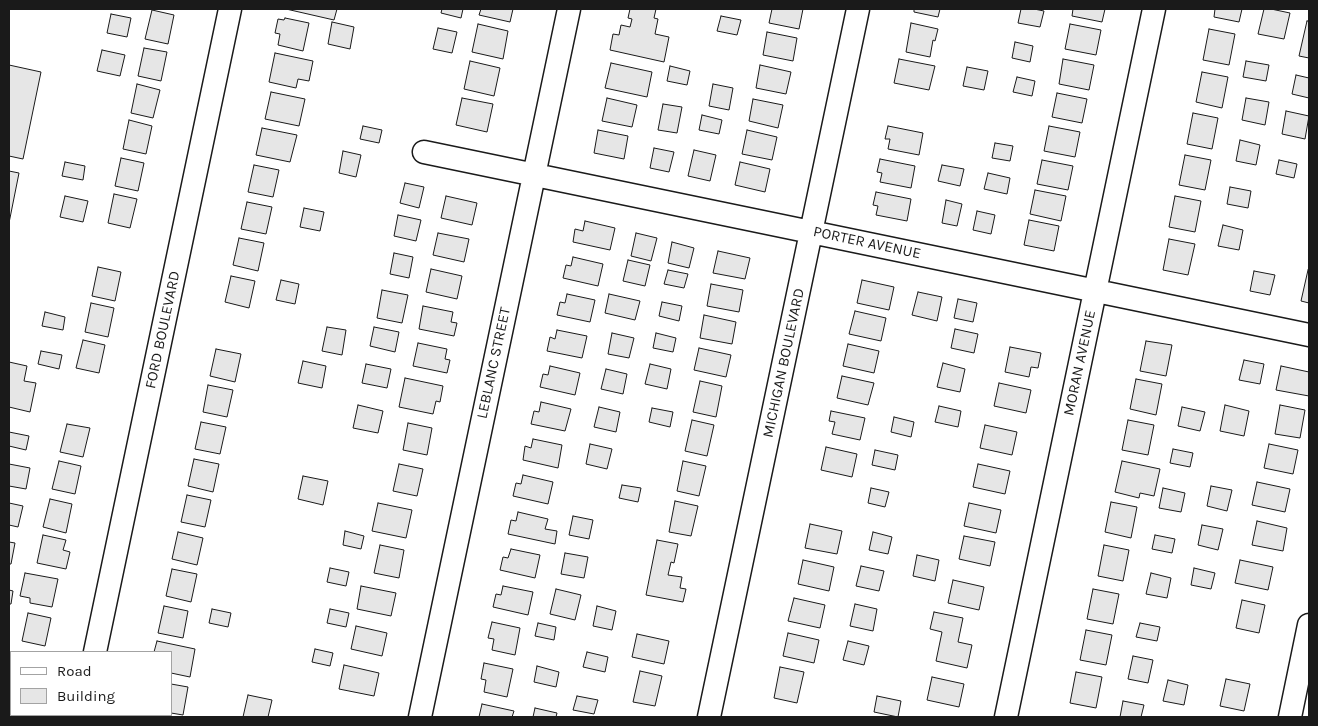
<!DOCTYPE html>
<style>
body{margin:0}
#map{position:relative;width:1318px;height:726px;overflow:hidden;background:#fff;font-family:Karla,sans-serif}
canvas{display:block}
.frame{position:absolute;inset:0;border:10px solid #1a1a1a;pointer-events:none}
.legend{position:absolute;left:10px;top:651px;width:162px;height:65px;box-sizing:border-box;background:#fff;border:1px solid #a3a3a3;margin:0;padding:6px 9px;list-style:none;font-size:15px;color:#1a1a1a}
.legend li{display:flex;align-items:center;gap:10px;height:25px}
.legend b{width:25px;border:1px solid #a3a3a3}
</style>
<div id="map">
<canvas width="1318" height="726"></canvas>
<div class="frame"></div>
<ul class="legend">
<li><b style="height:6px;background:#fff"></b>Road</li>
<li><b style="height:14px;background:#e6e6e6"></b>Building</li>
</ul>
</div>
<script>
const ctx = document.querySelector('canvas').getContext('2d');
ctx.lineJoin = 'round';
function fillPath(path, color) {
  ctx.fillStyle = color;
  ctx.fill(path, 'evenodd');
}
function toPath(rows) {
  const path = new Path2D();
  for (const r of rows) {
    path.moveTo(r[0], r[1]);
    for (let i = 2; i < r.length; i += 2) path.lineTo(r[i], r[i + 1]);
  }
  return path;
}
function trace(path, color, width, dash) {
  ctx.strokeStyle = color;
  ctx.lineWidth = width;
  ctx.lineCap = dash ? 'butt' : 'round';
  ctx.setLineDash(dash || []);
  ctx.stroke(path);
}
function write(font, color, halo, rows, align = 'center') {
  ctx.font = font + ' Karla,sans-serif';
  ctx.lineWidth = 4;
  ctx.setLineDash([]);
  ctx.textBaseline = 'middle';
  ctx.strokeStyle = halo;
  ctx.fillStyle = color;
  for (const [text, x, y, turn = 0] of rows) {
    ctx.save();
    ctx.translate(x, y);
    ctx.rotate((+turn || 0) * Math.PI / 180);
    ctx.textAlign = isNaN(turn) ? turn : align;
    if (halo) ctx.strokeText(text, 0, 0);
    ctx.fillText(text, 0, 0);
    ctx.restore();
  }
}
const building = toPath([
 [286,9,337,9,334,20,286,9],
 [442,9,463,9,461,18,441,13,442,9],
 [481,9,513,9,510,22,479,15,481,9],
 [630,9,656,9,654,18,658,19,655,34,669,37,664,62,610,50,613,34,619,35,621,25,630,27,632,19,628,18,630,9],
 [772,9,803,9,799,29,769,23,772,9],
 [914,9,940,9,938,17,914,12,914,9],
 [1021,9,1034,9,1044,11,1040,27,1018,23,1021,9],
 [1073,9,1105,9,1102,22,1072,16,1073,9],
 [1215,9,1242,9,1239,22,1214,17,1215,9],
 [1264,9,1271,9,1290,13,1284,39,1258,34,1264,9],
 [152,10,174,15,168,44,145,39,152,10],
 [111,14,131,18,127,37,107,33,111,14],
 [721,16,741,20,737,35,717,31,721,16],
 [285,18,309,23,303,51,278,45,280,34,275,33,278,19,284,20,285,18],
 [1307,21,1309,21,1309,58,1299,56,1307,21],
 [332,22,354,27,350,49,328,44,332,22],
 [911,23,938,29,935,41,933,40,930,57,906,52,911,23],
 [478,24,508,31,503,59,472,52,478,24],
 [1070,24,1101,30,1096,55,1065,49,1070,24],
 [438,28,457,32,452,53,433,49,438,28],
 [1209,29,1235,34,1229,65,1203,60,1209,29],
 [767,32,797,38,793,61,763,55,767,32],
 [1015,42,1033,46,1030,62,1012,58,1015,42],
 [144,48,167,52,161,81,138,76,144,48],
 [102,50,125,55,120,76,97,71,102,50],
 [275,53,313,61,309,81,298,79,296,88,269,82,275,53],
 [899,59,935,66,929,90,894,83,899,59],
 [1063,59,1094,65,1089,90,1059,84,1063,59],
 [470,61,500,68,494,96,464,89,470,61],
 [1246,61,1269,65,1266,81,1243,77,1246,61],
 [611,63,652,72,647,97,605,88,611,63],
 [9,65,41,72,23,159,9,156,9,65],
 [760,65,791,72,786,94,756,88,760,65],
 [670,66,690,71,687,85,667,81,670,66],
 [967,67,988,71,984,90,963,86,967,67],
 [1202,72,1228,77,1222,108,1196,102,1202,72],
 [1296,75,1309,78,1309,98,1292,94,1296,75],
 [1017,77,1035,81,1032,96,1013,92,1017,77],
 [137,84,160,90,153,118,131,113,137,84],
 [713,84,733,88,729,110,709,106,713,84],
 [271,92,305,99,299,126,265,119,271,92],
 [1057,93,1087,99,1082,123,1052,117,1057,93],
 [462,98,493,104,487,132,456,125,462,98],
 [607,98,637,105,632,127,602,121,607,98],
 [1246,98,1269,102,1265,125,1242,120,1246,98],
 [753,99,783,105,778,128,749,121,753,99],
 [663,104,682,107,677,133,658,130,663,104],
 [1286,111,1309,116,1305,139,1282,134,1286,111],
 [1193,113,1218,118,1212,149,1187,144,1193,113],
 [702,115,722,120,719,134,699,130,702,115],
 [129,120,152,126,146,154,123,149,129,120],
 [363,126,382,130,379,143,360,139,363,126],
 [888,126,923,133,919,155,888,149,890,139,885,139,888,126],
 [1049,126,1080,132,1075,157,1044,151,1049,126],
 [262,128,297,135,290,162,256,155,262,128],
 [598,130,628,136,624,159,594,153,598,130],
 [747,130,777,137,772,160,742,154,747,130],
 [1240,140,1260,145,1256,165,1236,161,1240,140],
 [995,143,1013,146,1010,161,992,158,995,143],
 [654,148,674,152,669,172,650,168,654,148],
 [694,150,716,155,710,181,688,176,694,150],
 [343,151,361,155,356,177,339,173,343,151],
 [1185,155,1211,160,1205,190,1179,185,1185,155],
 [121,158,144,163,138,191,115,186,121,158],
 [880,159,915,166,911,188,880,182,882,173,877,172,880,159],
 [1042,160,1073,166,1068,190,1037,184,1042,160],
 [1279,160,1297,164,1294,178,1276,174,1279,160],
 [65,162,85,166,83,180,62,176,65,162],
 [740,162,770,169,765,192,735,185,740,162],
 [254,165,279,170,273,197,248,192,254,165],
 [942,165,964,169,960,186,938,181,942,165],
 [9,171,19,173,9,223,9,171],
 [988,173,1010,178,1007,194,984,189,988,173],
 [405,183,424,187,419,208,400,203,405,183],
 [1230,187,1251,191,1248,208,1227,204,1230,187],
 [1035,190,1066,196,1061,221,1030,214,1035,190],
 [876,192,911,199,907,221,876,215,878,206,873,205,876,192],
 [114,194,137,199,130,228,108,223,114,194],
 [65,196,88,201,83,222,60,217,65,196],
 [446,196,477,203,472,225,441,218,446,196],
 [1175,196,1201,201,1195,232,1169,227,1175,196],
 [946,200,962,204,957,226,942,223,946,200],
 [247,202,272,207,266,234,241,229,247,202],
 [304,208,324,212,320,231,300,227,304,208],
 [977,211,995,215,991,234,973,230,977,211],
 [398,215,421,220,416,241,394,236,398,215],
 [1029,220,1059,226,1054,251,1024,245,1029,220],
 [585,221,615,228,610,250,573,242,575,229,583,231,585,221],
 [1223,225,1243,230,1239,250,1218,246,1223,225],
 [438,233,469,239,464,262,433,255,438,233],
 [636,233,657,238,651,261,631,256,636,233],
 [239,238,264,243,258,271,233,265,239,238],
 [1169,239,1195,244,1188,275,1163,270,1169,239],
 [672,242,694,248,689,268,668,263,672,242],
 [718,251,750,258,745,279,713,273,718,251],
 [394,253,413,257,409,278,390,274,394,253],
 [573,257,603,264,598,286,563,278,566,265,571,266,573,257],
 [628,260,650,265,645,286,623,281,628,260],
 [98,267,121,272,115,301,92,296,98,267],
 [431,269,462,276,457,299,426,292,431,269],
 [668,270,688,274,684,288,664,284,668,270],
 [1308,270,1309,271,1309,303,1301,301,1308,270],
 [1254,271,1275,275,1270,295,1250,291,1254,271],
 [231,276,255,281,249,308,225,302,231,276],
 [281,280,299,284,295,304,276,300,281,280],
 [862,280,894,287,889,310,857,303,862,280],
 [711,284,743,290,739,312,707,306,711,284],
 [382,290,408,295,402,323,377,318,382,290],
 [918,292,942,297,937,321,912,315,918,292],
 [567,294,595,300,590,322,557,315,560,302,565,303,567,294],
 [609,294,640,301,635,320,605,313,609,294],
 [958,299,977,303,973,322,954,318,958,299],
 [662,302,682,306,679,321,659,316,662,302],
 [91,303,114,308,108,337,85,332,91,303],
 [423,306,453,312,451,322,457,323,454,336,419,329,423,306],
 [855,311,886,318,881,341,849,334,855,311],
 [45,312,65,317,63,330,42,326,45,312],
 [704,315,736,322,732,344,700,338,704,315],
 [327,327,346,330,342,355,322,351,327,327],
 [374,327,399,332,395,352,370,346,374,327],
 [955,329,978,334,974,353,951,348,955,329],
 [557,330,587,336,582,358,547,351,550,337,555,339,557,330],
 [612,333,634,338,629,358,608,354,612,333],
 [656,333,676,338,673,352,653,348,656,333],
 [83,340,105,345,99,373,76,368,83,340],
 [1146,341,1172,345,1166,376,1140,371,1146,341],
 [418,343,447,349,445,359,450,360,447,373,413,366,418,343],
 [848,344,879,351,874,373,843,366,848,344],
 [1010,347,1041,353,1038,368,1031,367,1029,377,1005,372,1010,347],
 [699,348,731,355,726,377,694,370,699,348],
 [216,349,241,354,235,382,210,376,216,349],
 [41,351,62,355,59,369,38,364,41,351],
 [1244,360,1264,364,1260,384,1239,380,1244,360],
 [303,361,326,366,322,388,298,383,303,361],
 [9,362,27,366,24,381,36,383,30,412,9,407,9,362],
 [943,363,965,369,960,392,937,387,943,363],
 [366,364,391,369,387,388,362,383,366,364],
 [650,364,671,369,667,389,645,384,650,364],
 [550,366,580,373,575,395,540,387,543,374,548,375,550,366],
 [1281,366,1309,372,1309,396,1276,390,1281,366],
 [606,369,627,374,623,394,601,389,606,369],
 [842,376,874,383,868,405,837,398,842,376],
 [405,378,443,386,440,402,436,401,433,414,399,407,405,378],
 [1136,379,1162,384,1156,415,1130,409,1136,379],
 [700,381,722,386,716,417,693,412,700,381],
 [999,383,1031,390,1026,413,994,406,999,383],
 [208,385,233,390,227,417,203,412,208,385],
 [541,402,571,409,565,431,531,424,534,411,539,412,541,402],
 [358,405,383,411,378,433,353,428,358,405],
 [1225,405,1249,411,1244,436,1220,431,1225,405],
 [1280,405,1305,410,1300,438,1275,434,1280,405],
 [939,406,961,411,958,427,935,422,939,406],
 [599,407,620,412,616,432,594,427,599,407],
 [1182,407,1205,412,1200,431,1178,426,1182,407],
 [652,408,673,412,670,427,649,422,652,408],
 [831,411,865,418,860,440,832,434,835,422,829,421,831,411],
 [894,417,914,422,911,437,891,432,894,417],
 [692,420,714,425,707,456,685,451,692,420],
 [1128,420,1154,425,1148,455,1122,450,1128,420],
 [201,422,226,427,220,454,195,449,201,422],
 [408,423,432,428,427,455,403,450,408,423],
 [67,424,90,428,83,457,60,452,67,424],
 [985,425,1017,432,1012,455,980,448,985,425],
 [9,432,29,436,26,450,9,446,9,432],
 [533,439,562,445,558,468,523,460,525,446,531,448,533,439],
 [590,444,612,449,607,469,586,464,590,444],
 [1269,444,1298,450,1293,474,1264,468,1269,444],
 [826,447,857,454,852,477,821,470,826,447],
 [1173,449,1193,453,1190,467,1170,463,1173,449],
 [875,450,898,455,895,470,872,465,875,450],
 [194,459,219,464,213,492,188,486,194,459],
 [59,461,81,466,75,494,52,489,59,461],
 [683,461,706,466,699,496,677,491,683,461],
 [1122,461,1160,469,1154,496,1140,493,1139,498,1115,492,1122,461],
 [9,464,30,468,26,489,9,486,9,464],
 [399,464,423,469,417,496,393,491,399,464],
 [978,464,1010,471,1005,494,973,487,978,464],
 [523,475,553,482,548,504,513,496,516,483,521,484,523,475],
 [303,476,328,481,323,505,298,499,303,476],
 [1257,482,1290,489,1285,512,1252,505,1257,482],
 [622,485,641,488,638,502,619,498,622,485],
 [1211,486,1232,490,1227,511,1207,506,1211,486],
 [871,488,889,492,885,507,868,503,871,488],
 [1163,488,1185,493,1181,512,1159,508,1163,488],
 [187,495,211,500,205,527,181,522,187,495],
 [50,499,72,504,66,533,43,527,50,499],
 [675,501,698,506,691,536,669,532,675,501],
 [1111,502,1137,507,1131,538,1105,532,1111,502],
 [9,503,23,506,18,527,9,525,9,503],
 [378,503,412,510,406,538,372,531,378,503],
 [969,503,1001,510,996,533,964,526,969,503],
 [518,512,548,519,545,529,557,531,555,544,508,534,511,520,516,521,518,512],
 [573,516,593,520,589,539,569,535,573,516],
 [1257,521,1287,528,1283,551,1252,545,1257,521],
 [810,524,842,531,837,554,805,548,810,524],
 [1202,525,1223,529,1218,550,1198,545,1202,525],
 [345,531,364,536,361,549,343,545,345,531],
 [178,532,203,538,197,565,172,559,178,532],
 [873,532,892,537,888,554,869,550,873,532],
 [43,535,66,540,63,550,70,552,66,569,37,563,43,535],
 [1155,535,1175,539,1172,553,1152,549,1155,535],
 [964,536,995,542,990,566,959,559,964,536],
 [657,540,678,544,674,563,671,562,668,575,682,577,680,588,686,589,683,602,646,595,657,540],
 [9,542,15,543,11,564,9,564,9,542],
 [380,545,404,550,399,578,374,573,380,545],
 [1104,545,1129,550,1123,581,1098,576,1104,545],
 [511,549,540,555,535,578,500,570,503,557,508,558,511,549],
 [565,553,588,557,584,578,561,574,565,553],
 [917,555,939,560,935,581,913,576,917,555],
 [803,560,834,567,829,591,798,584,803,560],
 [1240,560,1273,567,1268,590,1235,583,1240,560],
 [861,566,884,571,879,591,856,586,861,566],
 [330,568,349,572,346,586,327,582,330,568],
 [1194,568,1215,573,1211,589,1191,585,1194,568],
 [172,569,197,574,191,602,166,596,172,569],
 [25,573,58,579,52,607,30,603,30,598,20,596,25,573],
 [1151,573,1171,578,1167,598,1146,594,1151,573],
 [953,580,984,587,979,610,948,603,953,580],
 [361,586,396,593,391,616,357,609,361,586],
 [503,586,533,592,528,615,493,607,496,594,501,595,503,586],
 [556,589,581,595,575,620,550,614,556,589],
 [1093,589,1119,594,1113,624,1087,619,1093,589],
 [9,590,13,591,11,604,9,604,9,590],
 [794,598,825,605,820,628,788,621,794,598],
 [1242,600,1265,605,1259,633,1236,628,1242,600],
 [855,604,877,609,873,631,850,626,855,604],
 [164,606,188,611,183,638,158,633,164,606],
 [597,606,616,611,612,630,593,626,597,606],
 [212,609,231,613,228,627,209,623,212,609],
 [330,609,349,613,346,627,327,623,330,609],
 [934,612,963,618,958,642,972,645,967,668,936,661,942,632,930,629,934,612],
 [28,613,51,618,45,646,22,641,28,613],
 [492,622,520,628,515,655,492,650,494,639,488,638,492,622],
 [538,623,556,627,554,640,535,636,538,623],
 [1140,623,1160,627,1157,641,1136,637,1140,623],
 [356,626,387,633,382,656,351,649,356,626],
 [1086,630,1112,635,1106,665,1080,660,1086,630],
 [788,633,819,640,814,663,783,656,788,633],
 [637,634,669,641,664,664,632,657,637,634],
 [157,641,195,649,190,677,171,673,171,652,154,652,157,641],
 [848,641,869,646,864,665,843,660,848,641],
 [315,649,333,653,330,666,312,662,315,649],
 [587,652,608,657,605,672,583,667,587,652],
 [1133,656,1153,660,1148,683,1128,679,1133,656],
 [484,663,513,669,507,697,484,692,486,680,481,679,484,663],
 [344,665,379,673,374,696,339,689,344,665],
 [537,666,559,672,556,687,534,682,537,666],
 [780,667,804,672,797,703,774,698,780,667],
 [640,671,662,676,655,706,633,702,640,671],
 [1076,672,1102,677,1096,708,1070,703,1076,672],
 [932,677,964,684,959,707,927,700,932,677],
 [1226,679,1250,684,1244,711,1220,706,1226,679],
 [1168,680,1188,685,1184,705,1163,701,1168,680],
 [171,684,188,687,183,715,171,713,171,684],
 [248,695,272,700,268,717,243,717,248,695],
 [577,696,598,700,594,714,573,710,577,696],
 [877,696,901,701,898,717,874,712,877,696],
 [1123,701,1144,705,1141,717,1120,717,1123,701],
 [482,704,514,711,512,717,479,717,482,704],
 [535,708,557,713,556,717,533,717,535,708]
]);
const minor = toPath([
 [424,152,1309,335],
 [95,652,230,9],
 [18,715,30,717],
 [82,717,82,715],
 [420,717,569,9],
 [709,717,858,9],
 [1006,717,1154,9],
 [1290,717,1309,625]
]);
const streetNames = [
 ["PORTER AVENUE",867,243,12],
 ["FORD BOULEVARD",163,330,-78],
 ["LEBLANC STREET",494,363,-78],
 ["MICHIGAN BOULEVARD",784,363,-78],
 ["MORAN AVENUE",1080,363,-78]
];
fillPath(building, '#e6e6e6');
trace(building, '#1a1a1a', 1);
trace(minor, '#1a1a1a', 25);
trace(minor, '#fff', 22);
write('15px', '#1a1a1a', '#fff', streetNames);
</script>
